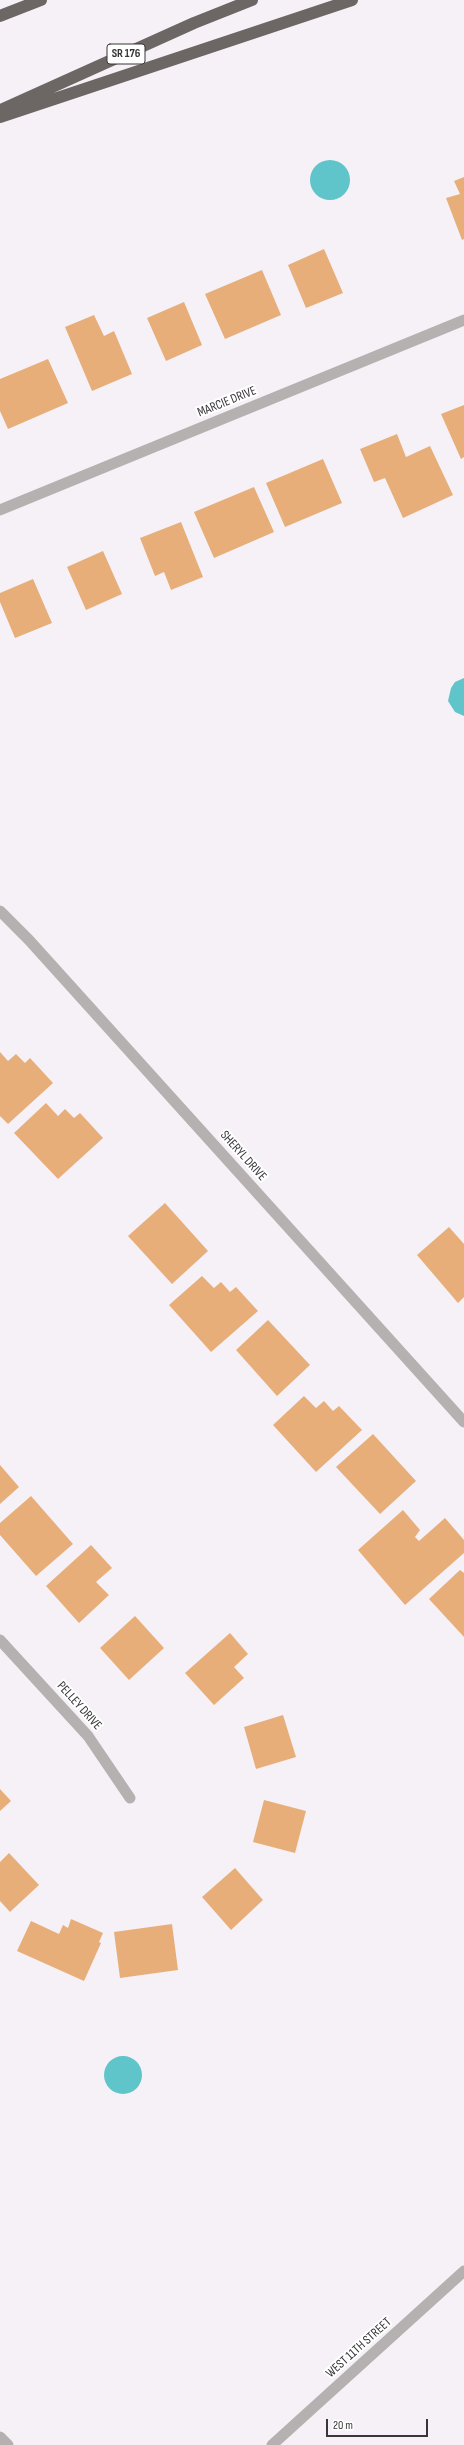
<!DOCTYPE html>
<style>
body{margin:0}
#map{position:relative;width:464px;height:2445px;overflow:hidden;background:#f5f1f7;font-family:"Sofia Sans Condensed",sans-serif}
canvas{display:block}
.scale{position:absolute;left:326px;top:2419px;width:102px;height:18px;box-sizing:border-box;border:2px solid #383638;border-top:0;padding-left:5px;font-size:12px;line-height:14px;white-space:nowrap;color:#383638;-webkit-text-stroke:3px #fff;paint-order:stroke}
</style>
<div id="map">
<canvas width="464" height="2445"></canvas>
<div class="scale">20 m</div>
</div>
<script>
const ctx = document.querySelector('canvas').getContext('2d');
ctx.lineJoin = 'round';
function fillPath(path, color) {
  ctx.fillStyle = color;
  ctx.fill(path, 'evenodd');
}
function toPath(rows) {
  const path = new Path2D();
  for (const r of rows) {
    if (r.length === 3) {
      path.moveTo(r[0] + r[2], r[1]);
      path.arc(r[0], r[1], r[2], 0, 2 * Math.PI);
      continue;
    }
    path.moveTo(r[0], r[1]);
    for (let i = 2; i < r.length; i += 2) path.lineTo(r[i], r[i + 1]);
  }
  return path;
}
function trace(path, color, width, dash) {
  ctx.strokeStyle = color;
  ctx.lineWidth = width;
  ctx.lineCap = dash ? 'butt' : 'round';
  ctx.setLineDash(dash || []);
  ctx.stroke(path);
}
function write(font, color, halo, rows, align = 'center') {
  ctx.font = font + ' "Sofia Sans Condensed",sans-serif';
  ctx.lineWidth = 4;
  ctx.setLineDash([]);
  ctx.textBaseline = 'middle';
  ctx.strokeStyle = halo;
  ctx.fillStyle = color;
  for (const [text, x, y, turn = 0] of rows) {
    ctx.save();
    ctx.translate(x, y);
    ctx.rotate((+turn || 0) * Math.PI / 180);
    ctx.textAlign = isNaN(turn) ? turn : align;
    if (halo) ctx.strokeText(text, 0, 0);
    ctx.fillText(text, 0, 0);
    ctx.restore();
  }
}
const water = toPath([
 [330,180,20],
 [464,678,464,716,455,712,448,701,451,688,455,682],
 [123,2075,19]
]);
const building = toPath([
 [464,177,464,239,462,240,446,198,460,194,454,181],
 [324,249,343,293,306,308,288,265],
 [262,270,281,315,225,339,205,294],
 [184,302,202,345,166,361,147,318],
 [94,315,104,336,114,331,132,374,92,391,65,327],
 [48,359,68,403,8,429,0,411,0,379],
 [464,405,464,457,461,459,441,414],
 [397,434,406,457,430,446,453,495,403,518,385,478,374,482,360,449],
 [323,459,342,503,285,527,266,483],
 [254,487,274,532,214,558,194,512],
 [181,522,203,577,171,590,164,572,155,576,140,538],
 [103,551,122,594,86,610,67,567],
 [33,579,52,623,15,638,0,602,0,593],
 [0,1052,8,1061,16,1054,25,1063,30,1058,53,1083,8,1124,0,1116],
 [46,1103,58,1116,65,1109,74,1118,80,1113,103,1138,58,1179,14,1133],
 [165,1203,208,1251,172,1284,128,1236],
 [449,1227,464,1244,464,1297,458,1303,417,1255],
 [202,1276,214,1288,221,1282,230,1292,236,1287,258,1311,211,1352,169,1305],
 [268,1320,310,1365,277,1396,236,1350],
 [304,1396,316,1408,324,1401,333,1411,339,1406,362,1430,316,1472,273,1425],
 [373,1434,416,1481,380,1514,336,1467],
 [0,1465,19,1487,0,1504],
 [31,1496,73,1544,36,1576,0,1535,0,1523],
 [403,1510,420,1530,415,1537,419,1541,445,1518,464,1540,464,1553,405,1605,358,1550],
 [91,1545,112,1568,96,1582,109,1595,79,1623,46,1586],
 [460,1570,464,1573,464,1637,429,1599],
 [135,1616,164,1648,129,1680,100,1648],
 [230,1633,248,1654,234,1667,244,1678,214,1705,185,1673],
 [283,1715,296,1757,256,1769,244,1727],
 [0,1789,11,1801,0,1811],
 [264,1800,306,1811,295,1853,253,1842],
 [9,1853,39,1885,10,1912,0,1901,0,1862],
 [235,1868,263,1900,231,1930,202,1897],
 [71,1919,103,1933,99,1942,101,1943,84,1981,17,1951,31,1921,59,1934,63,1925,68,1928],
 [172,1924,178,1970,120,1978,114,1932]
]);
const minor = toPath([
 [0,510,464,320],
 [0,911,29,940,464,1422],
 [0,1640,88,1736,130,1798],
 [0,2437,8,2445],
 [272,2445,464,2271]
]);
const motorway = toPath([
 [0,16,41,0],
 [1,110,194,23,252,0],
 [0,117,352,0]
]);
const shields = [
 [126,54,38]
];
const shieldNames = [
 ["SR 176",126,54]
];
const streetNames = [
 ["MARCIE DRIVE",227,402,-22],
 ["SHERYL DRIVE",243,1156,48],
 ["PELLEY DRIVE",79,1706,48],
 ["WEST 11TH STREET",359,2348,-42]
];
fillPath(water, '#5fc5cb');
fillPath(building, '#e7ae7a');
trace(minor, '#b4b1b0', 11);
trace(motorway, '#6c6665', 12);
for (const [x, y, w] of shields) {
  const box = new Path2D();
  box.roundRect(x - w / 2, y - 10, w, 20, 3);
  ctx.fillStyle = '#fff';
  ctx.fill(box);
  trace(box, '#383638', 1);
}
write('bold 12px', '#383638', null, shieldNames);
write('13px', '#383638', '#fff', streetNames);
</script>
